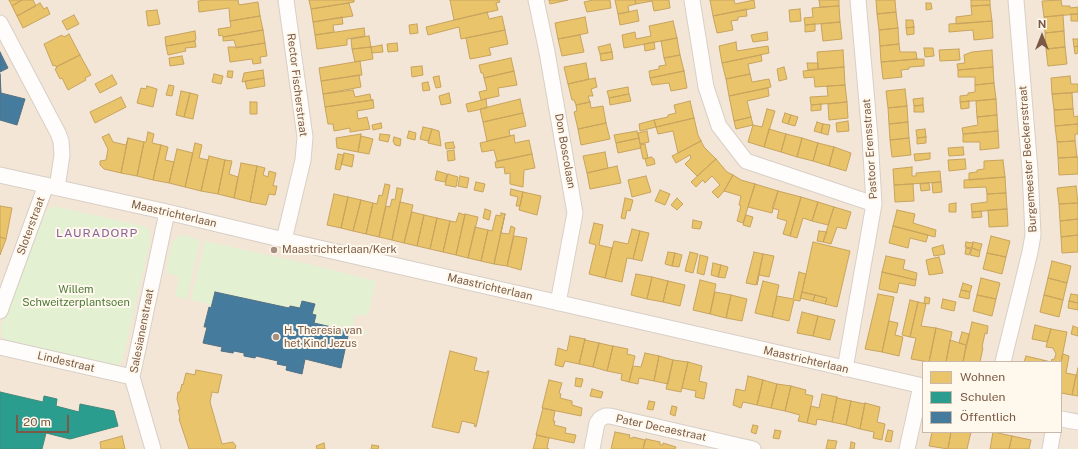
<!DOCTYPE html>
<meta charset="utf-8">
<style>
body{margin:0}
#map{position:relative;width:1078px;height:449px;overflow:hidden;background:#f9f3e9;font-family:"Public Sans",sans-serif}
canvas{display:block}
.legend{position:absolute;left:922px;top:361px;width:140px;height:72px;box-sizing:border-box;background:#fff8ec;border:1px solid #cab9aa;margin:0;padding:5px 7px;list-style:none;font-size:12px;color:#7a5a46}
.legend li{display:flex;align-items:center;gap:8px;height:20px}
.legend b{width:20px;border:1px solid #cab9aa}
.north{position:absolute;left:1022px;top:16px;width:40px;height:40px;-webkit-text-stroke:3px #fff8ec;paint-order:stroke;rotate:0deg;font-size:11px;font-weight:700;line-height:16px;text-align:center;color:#7a5a46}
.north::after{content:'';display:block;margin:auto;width:14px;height:18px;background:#7a5a46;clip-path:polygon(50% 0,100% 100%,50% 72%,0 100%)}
.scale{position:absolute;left:16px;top:415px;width:53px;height:18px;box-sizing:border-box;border:2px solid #7a5a46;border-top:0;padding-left:5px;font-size:12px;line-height:14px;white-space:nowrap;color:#7a5a46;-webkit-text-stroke:3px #fff8ec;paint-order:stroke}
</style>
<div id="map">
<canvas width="1078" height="449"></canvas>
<ul class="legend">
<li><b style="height:11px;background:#e9c46a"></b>Wohnen</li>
<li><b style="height:11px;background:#2a9d8f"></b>Schulen</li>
<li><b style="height:11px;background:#457b9d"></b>Öffentlich</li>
</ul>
<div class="north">N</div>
<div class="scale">20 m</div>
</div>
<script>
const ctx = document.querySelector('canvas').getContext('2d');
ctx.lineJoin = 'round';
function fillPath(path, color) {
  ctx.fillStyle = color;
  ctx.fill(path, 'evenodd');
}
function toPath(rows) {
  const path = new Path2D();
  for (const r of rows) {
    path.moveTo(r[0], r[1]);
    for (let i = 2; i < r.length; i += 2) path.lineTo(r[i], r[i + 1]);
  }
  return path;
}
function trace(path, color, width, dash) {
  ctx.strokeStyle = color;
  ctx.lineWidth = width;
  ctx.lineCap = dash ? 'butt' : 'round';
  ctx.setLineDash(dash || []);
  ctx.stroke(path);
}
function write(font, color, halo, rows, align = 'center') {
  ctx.font = font + ' "Public Sans",sans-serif';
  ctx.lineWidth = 4;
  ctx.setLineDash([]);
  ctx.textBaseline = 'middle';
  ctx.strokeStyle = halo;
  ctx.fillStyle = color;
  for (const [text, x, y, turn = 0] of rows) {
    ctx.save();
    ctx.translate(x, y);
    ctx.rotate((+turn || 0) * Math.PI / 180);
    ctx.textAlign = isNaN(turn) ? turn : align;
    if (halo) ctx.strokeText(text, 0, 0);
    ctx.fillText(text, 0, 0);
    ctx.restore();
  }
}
const residential = toPath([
 [0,0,1078,0,1078,449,0,449],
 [923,362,1061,362,1061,432,923,432]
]);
const green = toPath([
 [53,206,147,227,149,230,150,241,124,354,122,361,116,366,7,342,2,337,1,326,27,259,46,212],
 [183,235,200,240,187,299,175,296,179,276,166,273,172,243,177,237],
 [205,241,309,264,376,281,368,315,355,315,353,329,367,330,366,335,314,323,316,315,312,314,315,303,302,301,300,308,290,305,289,308,215,292,211,307,209,307,210,304,191,300]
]);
const homes = toPath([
 [9,0,22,0,12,6,9,0],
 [22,0,33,0,36,6,17,16,12,6,22,0],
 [207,0,238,0,239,5,258,2,260,16,230,21,229,8,199,12,198,1,207,0],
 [309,0,354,0,354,2,311,9,309,0],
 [450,0,499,0,500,2,496,3,498,10,454,20,450,0],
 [549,0,568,0,550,4,549,0],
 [593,0,610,0,611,8,587,12,584,2,593,0],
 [615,0,635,0,636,4,628,6,629,12,618,14,615,0],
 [635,0,669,0,670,8,654,11,652,1,636,4,635,0],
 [710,0,734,0,735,4,754,0,755,8,713,16,710,0],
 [819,0,839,0,839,6,820,7,819,0],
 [876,0,895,0,896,12,877,14,876,0],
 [971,0,990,0,990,5,971,6,971,0],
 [1061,0,1062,6,1070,6,1070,8,1078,7,1078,14,1044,17,1042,1,1061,0],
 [40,3,44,9,47,7,50,14,23,28,17,16,40,3],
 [349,3,353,16,313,22,311,9,349,3],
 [926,3,931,3,932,9,926,10,926,3],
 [990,5,992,21,956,24,956,17,972,15,971,6,990,5],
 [839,6,840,22,805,25,804,18,813,17,812,8,839,6],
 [746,9,747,16,738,17,738,20,731,21,733,30,717,33,713,16,746,9],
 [800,9,801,21,790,22,789,10,800,9],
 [157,10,160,24,148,26,146,11,157,10],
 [637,10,639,21,620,25,618,14,637,10],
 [487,12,489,19,502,16,505,30,461,39,459,27,428,35,426,27,487,12],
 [896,12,898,28,879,30,877,14,896,12],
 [1071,14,1078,14,1078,21,1071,21,1071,14],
 [74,15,79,24,67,30,62,21,74,15],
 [1063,15,1064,31,1045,33,1044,17,1063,15],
 [260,16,263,30,223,37,222,35,219,36,218,29,231,27,230,21,260,16],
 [342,17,343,24,333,25,334,32,315,35,313,22,342,17],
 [585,17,588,33,558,39,555,23,585,17],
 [906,20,913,20,914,27,906,28,906,20],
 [673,21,677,38,624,48,622,35,635,32,636,39,651,36,649,26,673,21],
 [992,21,993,38,974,40,973,30,949,32,949,24,992,21],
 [840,22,842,39,823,41,821,24,840,22],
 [417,24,418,33,410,34,409,25,417,24],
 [815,24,815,31,805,32,805,25,815,24],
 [914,27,914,34,907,35,906,28,914,27],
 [364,28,365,36,347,39,347,45,317,49,315,35,364,28],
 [898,28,899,44,880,46,879,30,898,28],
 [263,30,265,43,239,47,236,47,234,40,223,41,223,37,263,30],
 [505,30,508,44,489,48,491,55,470,59,466,38,505,30],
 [195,31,196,39,195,40,195,41,166,46,165,37,195,31],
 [1064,31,1065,47,1046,49,1045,33,1064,31],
 [767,32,768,40,753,42,751,35,767,32],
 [69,34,80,55,56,67,55,65,53,66,44,44,62,35,64,37,69,34],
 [580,35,584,52,562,56,558,39,580,35],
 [369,36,371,47,352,49,351,39,369,36],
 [677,38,680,55,664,58,661,41,677,38],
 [1073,39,1078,39,1078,46,1074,47,1073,39],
 [195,41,196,47,185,48,186,51,168,55,166,46,195,41],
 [654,42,655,49,645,51,644,44,654,42],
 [736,42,737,51,768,46,769,53,722,63,719,46,736,42],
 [265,43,267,56,260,57,261,63,253,64,252,59,230,62,228,47,235,47,236,48,265,43],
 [397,43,398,51,388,52,387,44,397,43],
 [610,44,612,52,600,54,598,47,610,44],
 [899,44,900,52,916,52,917,59,881,62,880,46,899,44],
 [382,45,383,52,372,53,371,47,382,45],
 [1078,46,1078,53,1075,54,1074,47,1078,46],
 [371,47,373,59,355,62,352,49,371,47],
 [1065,47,1067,64,1048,66,1046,49,1065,47],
 [924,48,933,48,934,56,925,57,924,48],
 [959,49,960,60,940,61,939,50,959,49],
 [843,50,844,67,818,69,817,52,843,50],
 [992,50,993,67,958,70,957,64,965,63,964,55,972,52,992,50],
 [612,52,613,59,601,61,600,54,612,52],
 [80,55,91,75,85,78,86,80,68,90,62,78,60,79,55,69,57,68,56,67,80,55],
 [680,55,684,71,650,78,649,71,659,69,659,66,666,65,664,58,680,55],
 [761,55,762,61,748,64,750,74,726,79,722,63,761,55],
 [182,56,184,64,170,66,169,58,182,56],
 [511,58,514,71,484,78,483,73,481,73,479,65,511,58],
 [917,59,924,59,924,66,909,67,909,69,901,70,902,77,883,79,881,62,917,59],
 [360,61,362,75,321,81,319,68,360,61],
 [586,63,589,79,568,84,564,67,586,63],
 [807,63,818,63,818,69,808,70,807,63],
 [422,66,423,75,412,77,411,67,422,66],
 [784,67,787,79,779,81,777,69,784,67],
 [844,67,845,85,815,87,814,77,804,78,803,71,844,67],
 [993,67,994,83,975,85,975,77,958,77,958,70,993,67],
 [263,70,264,78,242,82,244,73,263,70],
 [228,71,233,71,232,78,227,77,228,71],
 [514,71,517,85,498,88,499,96,481,100,479,92,487,90,484,78,514,71],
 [684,71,687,88,671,91,669,83,652,85,650,78,684,71],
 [214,74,223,76,221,84,212,82,214,74],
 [750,74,752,82,769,79,771,87,729,96,726,79,750,74],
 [112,75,117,84,100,93,95,84,112,75],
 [359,75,361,87,323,94,321,81,359,75],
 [439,76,441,87,436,88,433,77,439,76],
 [1070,76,1071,84,1078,84,1078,92,1052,94,1051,78,1070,76],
 [264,78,265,86,247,89,245,81,264,78],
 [595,78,597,87,591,89,593,96,588,96,590,102,576,105,574,100,572,100,568,84,595,78],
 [428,82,430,90,423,91,422,83,428,82],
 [994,83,996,99,960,102,960,96,968,95,968,93,975,92,975,85,994,83],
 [169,85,174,86,172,96,166,95,169,85],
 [845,85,847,102,811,105,810,97,828,96,827,86,845,85],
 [147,86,157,89,153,107,137,103,141,88,146,89,147,86],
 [628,87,629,94,609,98,607,91,628,87],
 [768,88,769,96,747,101,751,117,734,121,729,96,768,88],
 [905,89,907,106,888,108,886,91,905,89],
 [353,90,355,97,370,94,371,100,373,100,325,107,323,94,353,90],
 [181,91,190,93,184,117,176,115,181,91],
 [190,93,198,95,193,119,184,117,190,93],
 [449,93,451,103,441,105,439,96,449,93],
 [1072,93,1073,109,1054,110,1052,94,1072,93],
 [629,94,631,101,610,105,609,98,629,94],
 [121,97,126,107,95,123,90,112,121,97],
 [923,98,923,105,914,106,913,99,923,98],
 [486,99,487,108,468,112,466,104,486,99],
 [520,99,523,113,483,122,480,109,520,99],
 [996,99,997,115,977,117,976,101,996,99],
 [373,100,374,108,357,111,358,119,367,117,370,129,350,132,350,128,334,131,333,124,328,124,325,107,373,100],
 [690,101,694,118,656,127,654,120,668,117,668,115,676,113,674,105,690,101],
 [969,101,969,108,961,109,960,102,969,101],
 [250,102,257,102,257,114,250,114,250,102],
 [590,102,591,108,603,106,606,123,578,129,574,112,577,111,576,105,590,102],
 [847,102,848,118,829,120,828,104,847,102],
 [821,104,821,110,811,111,811,105,821,104],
 [923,105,924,112,914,112,914,106,923,105],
 [907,106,908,122,889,124,888,108,907,106],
 [767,109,775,111,764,147,748,142,753,125,762,127,767,109],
 [1073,109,1074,117,1078,116,1078,124,1055,126,1054,110,1073,109],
 [523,113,526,126,509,130,510,136,487,141,483,122,523,113],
 [785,113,791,115,788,124,782,122,785,113],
 [791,115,798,117,795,126,788,124,791,115],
 [997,115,998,131,963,134,962,128,978,125,977,117,997,115],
 [751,117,753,125,736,129,734,121,751,117],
 [694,118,698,135,701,141,678,153,673,131,658,134,656,127,694,118],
 [654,120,656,127,640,131,639,124,654,120],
 [848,121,849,131,837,132,836,123,848,121],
 [817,122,823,124,821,133,814,131,817,122],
 [908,122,909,138,890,140,889,124,908,122],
 [381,123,382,128,373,130,372,125,381,123],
 [606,123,610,139,581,145,578,129,606,123],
 [823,124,830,125,828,135,821,133,823,124],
 [1078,124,1078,134,1075,134,1075,141,1057,142,1055,126,1078,124],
 [423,127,432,129,428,141,420,139,423,127],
 [432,129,439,131,441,146,428,143,432,129],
 [769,129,786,134,781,152,764,147,769,129],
 [925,129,926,137,917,138,916,130,925,129],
 [409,131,416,133,415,140,407,138,409,131],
 [637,131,639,138,616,143,614,135,637,131],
 [647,131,649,142,640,144,638,133,647,131],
 [998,131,999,148,980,150,980,142,963,142,963,134,998,131],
 [148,132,154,134,152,143,161,145,153,180,137,176,144,142,146,142,148,132],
 [109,134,113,142,126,145,128,138,121,173,104,169,100,165,100,161,106,160,108,149,102,137,109,134],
 [361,134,358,152,337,148,336,138,361,134],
 [380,134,390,135,388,142,379,140,380,134],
 [786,134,802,138,797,157,781,152,786,134],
 [514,135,515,143,529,140,532,154,497,161,494,150,482,152,480,143,514,135],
 [361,136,373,139,369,154,358,152,361,136],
 [394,137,401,139,400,146,395,145,393,141,394,137],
 [926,137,926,143,917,144,917,138,926,137],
 [128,138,144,142,137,176,121,173,128,138],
 [639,138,641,148,618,153,616,143,639,138],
 [802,138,818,143,813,161,797,157,802,138],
 [909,138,911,155,892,157,890,140,909,138],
 [701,141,704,147,716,159,697,176,685,164,691,158,690,155,676,163,672,156,701,141],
 [1075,141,1077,157,1058,158,1057,142,1075,141],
 [453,142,455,148,446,149,445,143,453,142],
 [195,143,202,145,199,158,208,160,201,191,185,187,195,143],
 [818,143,834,147,829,166,813,161,818,143],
 [645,144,648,158,643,159,640,145,645,144],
 [161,145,168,147,165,160,174,162,169,183,153,180,161,145],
 [834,147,851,153,846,171,829,166,834,147],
 [963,147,964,155,949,156,948,148,963,147],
 [177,149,193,153,185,187,169,183,177,149],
 [454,150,455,160,448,161,447,151,454,150],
 [605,152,608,168,587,173,583,156,605,152],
 [344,153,354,155,352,167,341,164,344,153],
 [930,153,930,159,915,161,914,154,930,153],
 [338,154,344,155,340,170,335,169,338,154],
 [532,154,535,168,524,170,523,187,510,184,510,173,505,174,504,167,496,168,495,162,532,154],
 [209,156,225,160,218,194,201,191,209,156],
 [651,157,654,159,655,164,647,166,645,159,651,157],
 [1077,157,1078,157,1078,174,1059,175,1058,158,1077,157],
 [716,159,727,172,733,175,724,191,718,198,712,192,720,185,712,176,705,183,703,180,696,187,691,182,716,159],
 [965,159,966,169,949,171,948,160,965,159],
 [225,160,232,161,229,174,238,177,234,198,218,194,225,160],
 [1003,160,1005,177,969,180,969,173,977,172,977,170,984,169,984,161,1003,160],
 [241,163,257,166,250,202,234,198,241,163],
 [257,166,265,168,263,175,268,177,269,171,276,173,273,186,277,186,275,195,269,194,266,205,250,202,257,166],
 [617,166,621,183,590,189,587,173,617,166],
 [912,167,912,176,916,176,916,173,940,171,941,182,894,185,893,169,912,167],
 [437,171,447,174,445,182,435,180,437,171],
 [448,174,458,177,456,187,445,185,448,174],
 [733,175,741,180,755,184,743,223,737,221,741,206,739,205,741,196,724,191,733,175],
 [460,176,469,178,467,188,458,186,460,176],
 [646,176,651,192,632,197,628,180,646,176],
 [1005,177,1006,193,987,194,986,187,964,188,964,180,1005,177],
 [476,182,485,184,483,192,474,190,476,182],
 [941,182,942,192,933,193,932,183,941,182],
 [929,183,930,190,921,191,920,184,929,183],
 [385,184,390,185,379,237,366,234,373,203,377,204,379,195,382,196,385,184],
 [755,184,778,191,772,213,748,207,755,184],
 [913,184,914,201,895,202,894,185,913,184],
 [1076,186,1078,203,1059,204,1057,188,1076,186],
 [397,188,403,189,392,240,379,237,386,206,390,207,392,199,395,200,397,188],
 [511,189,523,192,520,206,516,206,518,197,510,195,511,189],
 [660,190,670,194,665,205,655,201,660,190],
 [778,191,801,197,790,236,783,234,787,221,777,218,779,210,772,208,778,191],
 [523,192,541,196,537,215,519,210,523,192],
 [1006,193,1007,209,972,212,971,204,987,202,987,194,1006,193],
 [334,194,348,197,341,228,327,225,334,194],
 [348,197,361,200,353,231,341,228,348,197],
 [801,197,818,202,812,221,803,218,797,238,790,236,801,197],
 [625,198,633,200,630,211,627,210,625,219,621,218,625,198],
 [677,198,683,204,677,210,671,205,677,198],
 [361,200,373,203,366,234,353,231,361,200],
 [400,202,413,205,404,243,392,240,400,202],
 [818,202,834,207,828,225,812,221,818,202],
 [956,203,956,212,949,212,949,204,956,203],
 [1078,203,1078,219,1060,221,1059,204,1078,203],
 [0,206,12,208,6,239,0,237,0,206],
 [834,207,851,212,846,229,837,227,831,244,823,242,834,207],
 [485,209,491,211,489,220,483,218,485,209],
 [1007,209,1008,226,989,227,988,210,1007,209],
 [897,210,915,214,913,223,936,230,935,237,893,226,897,210],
 [981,211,982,217,972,218,972,212,981,211],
 [412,212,424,215,417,246,404,243,412,212],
 [459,213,465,215,456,255,443,252,450,221,456,222,459,213],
 [501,213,505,214,494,264,481,261,488,230,492,231,496,215,501,216,501,213],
 [465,214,478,217,468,258,456,255,465,214],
 [505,214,501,233,509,234,511,226,515,228,507,266,494,264,505,214],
 [424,215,437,218,430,249,417,246,424,215],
 [746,215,753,217,750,227,743,225,746,215],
 [437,218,450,221,443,252,430,249,437,218],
 [1078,219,1078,235,1061,237,1060,221,1078,219],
 [693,220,702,222,700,229,692,228,693,220],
 [594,223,603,225,599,245,612,248,605,278,589,274,596,245,589,243,594,223],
 [893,226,928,235,926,242,910,238,908,248,889,243,893,226],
 [475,227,488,230,481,261,468,258,475,227],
 [632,229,640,231,633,259,627,258,622,282,605,278,614,241,628,244,632,229],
 [640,231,649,233,642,261,633,259,640,231],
 [819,231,827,232,823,242,817,241,819,231],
 [1078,235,1078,252,1062,253,1061,237,1078,235],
 [514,236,527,238,521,270,507,266,514,236],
 [991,236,1010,241,1006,257,987,253,991,236],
 [0,237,6,239,0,255,0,237],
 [813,242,850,251,837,307,825,304,827,298,802,292,813,242],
 [966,242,973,243,972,248,965,247,966,242],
 [973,242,982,244,980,251,972,248,973,242],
 [943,245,945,254,934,256,932,248,943,245],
 [966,248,971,249,969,255,965,254,966,248],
 [972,248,980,251,979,257,970,255,972,248],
 [668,252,675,253,672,266,665,264,668,252],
 [690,252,698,254,693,273,685,271,690,252],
 [754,252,763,254,756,285,746,283,754,252],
 [675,253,682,255,679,267,672,266,675,253],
 [987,253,1006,257,1002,274,983,269,987,253],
 [763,254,774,256,769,277,759,275,757,285,763,254],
 [700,255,708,257,704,275,697,273,700,255],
 [886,256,905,260,903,269,917,273,916,280,882,272,886,256],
 [939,257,943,273,929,275,926,260,939,257],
 [1052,261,1071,266,1067,283,1048,278,1052,261],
 [713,263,721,265,718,277,711,275,713,263],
 [721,265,728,267,725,278,718,277,721,265],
 [799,272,806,274,800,301,794,300,789,321,772,317,777,296,793,299,799,272],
 [882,272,916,280,915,286,899,283,897,293,879,289,882,272],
 [636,274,652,277,647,299,631,295,636,274],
 [652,277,668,281,663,302,647,299,652,277],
 [981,278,1000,283,996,299,977,295,981,278],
 [1048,278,1067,283,1063,300,1044,295,1048,278],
 [700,280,716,284,710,314,693,310,700,280],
 [668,281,685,285,680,306,663,302,668,281],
 [763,281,779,285,772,317,755,313,763,281],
 [963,283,972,286,970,292,961,290,963,283],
 [961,290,970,292,969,299,959,297,961,290],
 [715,292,731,295,726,318,710,314,715,292],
 [802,292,815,295,813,301,800,298,802,292],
 [878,294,894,297,882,352,865,349,878,294],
 [1071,294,1078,295,1078,303,1069,301,1071,294],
 [731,295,747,299,742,321,726,318,731,295],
 [815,295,827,298,825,304,813,301,815,295],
 [977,295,996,299,992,316,973,311,977,295],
 [1044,295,1063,300,1059,317,1040,312,1044,295],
 [925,297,930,298,929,304,924,303,925,297],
 [943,299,956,302,954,311,941,308,943,299],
 [910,300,918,302,910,337,902,335,910,300],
 [1069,301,1078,303,1078,310,1068,308,1069,301],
 [918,302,926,304,921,326,936,328,929,362,911,359,916,338,910,337,918,302],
 [802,312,818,316,813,336,797,333,802,312],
 [818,316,835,320,830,340,813,336,818,316],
 [889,321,898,323,895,335,903,337,899,356,882,352,889,321],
 [972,322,988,326,987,334,985,333,982,347,983,348,980,362,963,362,972,322],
 [1035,325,1051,329,1047,342,1032,339,1035,325],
 [1073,326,1078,328,1078,336,1071,334,1073,326],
 [936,328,952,332,946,362,929,362,936,328],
 [1051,329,1067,332,1061,362,1043,362,1043,360,1051,362,1052,359,1054,360,1056,354,1053,348,1046,347,1051,329],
 [962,332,969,334,966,345,959,343,962,332],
 [570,336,585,339,579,364,565,361,563,367,555,365,558,348,567,351,570,336],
 [585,339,585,340,599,343,593,367,579,364,585,339],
 [950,340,966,345,963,362,946,362,950,340],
 [599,343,612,346,613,346,607,371,593,367,599,343],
 [613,346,628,349,627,354,635,356,629,382,621,380,622,374,607,371,613,346],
 [450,351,477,358,474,370,487,373,487,371,489,371,476,427,474,426,475,424,462,421,459,433,432,427,450,351],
 [645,353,659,356,654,381,639,378,638,384,629,382,633,366,641,367,645,353],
 [1063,354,1069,356,1066,373,1076,375,1072,395,1061,393,1061,362,1063,354],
 [659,356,673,360,668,384,654,381,659,356],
 [1026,356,1043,360,1043,362,1024,362,1026,356],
 [673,360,688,362,681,392,666,389,673,360],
 [688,362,702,366,699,381,707,383,704,399,695,397,696,391,682,388,688,362],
 [1078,368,1078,396,1072,395,1078,368],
 [196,370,222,375,218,393,212,392,210,402,222,444,233,442,236,446,235,449,189,449,179,419,180,418,178,410,180,410,177,399,178,392,180,392,182,384,183,385,186,373,195,375,196,370],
 [748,376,763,380,757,405,743,402,741,408,733,405,736,389,745,391,748,376],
 [576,378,583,379,581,387,575,386,576,378],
 [549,380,562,383,559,393,561,394,560,398,572,401,572,405,582,408,581,416,542,408,549,380],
 [763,380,777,384,771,408,757,405,763,380],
 [777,384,791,386,785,411,771,408,777,384],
 [791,386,806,390,805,394,813,396,807,423,798,421,800,415,785,411,791,386],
 [592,389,603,392,601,398,590,396,592,389],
 [822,394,837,397,832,422,817,419,816,425,807,423,811,406,819,408,822,394],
 [837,397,837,398,851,401,846,425,832,422,837,397],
 [649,401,655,402,653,410,647,409,649,401],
 [851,401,865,404,865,403,860,429,846,425,851,401],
 [865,403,880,407,877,422,885,424,882,440,873,438,874,432,860,429,865,403],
 [672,406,677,407,675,416,670,414,672,406],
 [543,408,555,411,553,421,555,421,554,425,566,428,565,433,576,435,574,443,536,435,543,408],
 [753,425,758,426,756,434,751,432,753,425],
 [775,430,781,431,779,439,773,438,775,430],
 [888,430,893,431,891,442,885,441,888,430],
 [615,432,630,435,629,438,633,438,633,437,645,440,643,449,611,449,615,432],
 [932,432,951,432,948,449,929,446,932,432],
 [951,432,971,432,967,449,948,449,951,432],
 [993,432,1012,436,1009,449,990,449,993,432],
 [537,435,549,438,547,448,549,449,533,449,537,435],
 [122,436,125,449,101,449,100,442,122,436],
 [1012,436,1031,440,1029,449,1009,449,1012,436],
 [646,439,660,442,660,445,663,445,663,443,676,447,675,449,643,449,646,439],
 [828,440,837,441,835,449,826,449,828,440],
 [851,442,855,443,854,449,850,449,851,442],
 [324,443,325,449,317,449,316,446,324,443],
 [372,445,379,446,378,449,371,449,372,445]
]);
const schools = toPath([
 [0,392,43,402,44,396,57,399,56,406,79,412,80,404,114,411,118,426,70,439,46,433,42,449,0,449,0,392]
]);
const public = toPath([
 [0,52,8,68,0,72,0,52],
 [0,74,1,93,25,99,17,125,0,120,0,74],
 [215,292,289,308,290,306,300,308,302,301,315,304,312,314,316,315,314,323,349,331,341,368,305,359,302,374,286,370,287,366,277,364,278,361,256,356,255,358,244,356,244,353,234,351,233,353,221,351,222,347,203,343,207,327,204,327,209,307,211,308,215,292]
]);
const street = toPath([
 [536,0,547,52,575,213,558,303],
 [692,0,706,87,719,126,746,161,874,204],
 [0,23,58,133,61,141,62,155,57,188],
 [0,175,167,212,284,240,923,386],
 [284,240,303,160,305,137,286,0],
 [0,311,46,185],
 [0,347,132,377],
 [1003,362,1030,252,1033,235,1030,170,1016,0],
 [845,369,874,204,870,137,858,0],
 [1061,419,1078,422],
 [153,449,132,377,167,212],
 [592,449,597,423,600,419,605,416,610,416,753,449],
 [907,449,921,386],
 [1050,449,1053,432]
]);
const markers = [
 [274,250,4,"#a6907f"],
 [276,337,4,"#a6907f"]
];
const streetNames = [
 ["Rector Fischerstraat",297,85,83],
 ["Pastoor Erensstraat",870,149,-94],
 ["Don Boscolaan",565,151,80],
 ["Burgemeester Beckersstraat",1028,159,-94],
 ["Maastrichterlaan",174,214,13],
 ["Sloterstraat",31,226,-70],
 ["Maastrichterlaan",490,287,13],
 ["Salesianenstraat",142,331,-79],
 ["Maastrichterlaan",806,360,13],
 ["Lindestraat",66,362,13],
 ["Pater Decaestraat",661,428,12]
];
const poiNames = [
 ["Maastrichterlaan/Kerk",282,250],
 ["H. Theresia van",284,331],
 ["het Kind Jezus",284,344]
];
const parkNames = [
 ["Willem",76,290],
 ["Schweitzerplantsoen",76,303]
];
const neighbourhoodNames = [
 ["LAURADORP",97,233]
];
fillPath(residential, '#f3e6d6');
fillPath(green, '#e3f0d2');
fillPath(homes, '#e9c46a');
trace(homes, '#c8a45f', 1);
fillPath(schools, '#2a9d8f');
trace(schools, '#428979', 1);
fillPath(public, '#457b9d');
trace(public, '#557183', 1);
trace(street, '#d8cfc6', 17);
trace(street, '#fefdfc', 15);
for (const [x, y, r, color] of markers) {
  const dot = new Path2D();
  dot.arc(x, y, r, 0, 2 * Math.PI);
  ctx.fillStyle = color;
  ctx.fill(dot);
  trace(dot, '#fff8ec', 1.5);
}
write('11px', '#7a5a46', '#fff8ec', streetNames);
write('11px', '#7a5a46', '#fff8ec', poiNames, 'left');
write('11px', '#4b7a3a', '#fff8ec', parkNames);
ctx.letterSpacing = '1px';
write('12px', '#8c619e', '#fff8ec', neighbourhoodNames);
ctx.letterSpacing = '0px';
</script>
